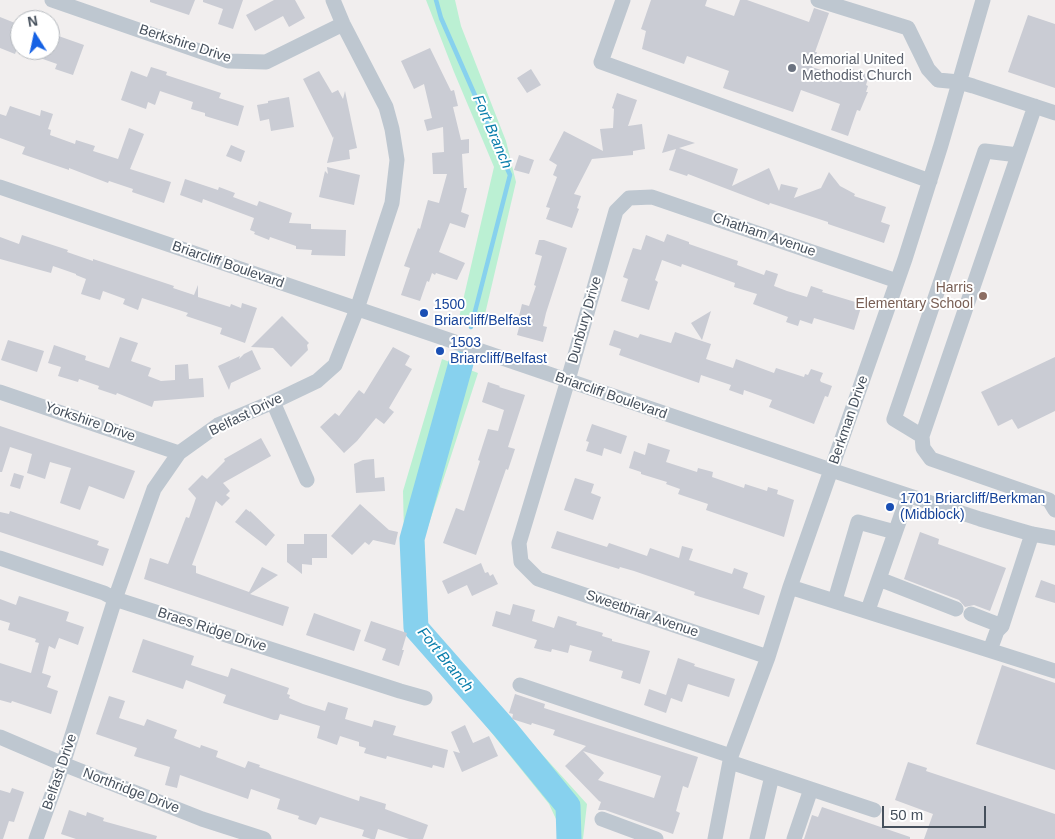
<!DOCTYPE html>
<html>
<head>
<meta charset="utf-8">
<style>
	body { margin:0 }
	#map { position:relative; width:1055px; height:839px; overflow:hidden; background:#f1eeee; font-family:Helvetica,sans-serif }
	canvas { display:block }
	.north { position:absolute; left:10px; top:10px; width:50px; height:50px; box-sizing:border-box; background:#fff; border:1px solid #b5b9be; border-radius:50%; rotate:350deg; font-size:14px; font-weight:700; line-height:20px; text-align:center; color:#46505c }
	.north::after { content:''; display:block; margin:auto; width:18px; height:22px; background:#1561e4; clip-path:polygon(50% 0,100% 100%,50% 72%,0 100%) }
	.scale { position:absolute; left:882px; top:806px; width:104px; height:22px; box-sizing:border-box; border:2px solid #46505c; border-top:0; padding-left:6px; font-size:15px; line-height:18px; white-space:nowrap; color:#46505c; -webkit-text-stroke:4px #fff; paint-order:stroke }
</style>
</head>
<body>
<div id="map">
<canvas width="1055" height="839"></canvas>
<div class="north">N</div>
<div class="scale">50 m</div>
</div>
<script>
const g = document.querySelector('canvas').getContext('2d');
g.lineJoin = 'round';
function fillPath(path, color) {
  g.fillStyle = color;
  g.fill(path, 'evenodd');
}
function poly(rows) {
  const path = new Path2D();
  for (const r of rows) {
    path.moveTo(r[0], r[1]);
    for (let i = 2; i < r.length; i += 2) path.lineTo(r[i], r[i + 1]);
  }
  return path;
}
function trace(path, color, width, dash) {
  g.strokeStyle = color;
  g.lineWidth = width;
  g.lineCap = dash ? 'butt' : 'round';
  g.setLineDash(dash || []);
  g.stroke(path);
}
function write(font, color, halo, rows, align = 'center') {
  g.font = font + ' Helvetica,sans-serif';
  g.lineWidth = 4;
  g.setLineDash([]);
  g.textBaseline = 'middle';
  g.strokeStyle = halo;
  g.fillStyle = color;
  for (const [text, x, y, turn = 0] of rows) {
    g.save();
    g.translate(x, y);
    g.rotate((+turn || 0) * Math.PI / 180);
    g.textAlign = isNaN(turn) ? turn : align;
    if (halo) g.strokeText(text, 0, 0);
    g.fillText(text, 0, 0);
    g.restore();
  }
}
const green = poly([
	[426,0,455,0,461,26,506,141,516,182,482,327,458,322,494,167,454,72],
	[442,359,478,373,424,539,428,628,587,804,583,839,562,839,562,832,549,804,424,649,406,623,403,491]
]);
const stream = poly([
	[436,0,441,18,510,175,471,327]
]);
const river = poly([
	[461,363,412,539,416,628,505,729,568,806,569,839]
]);
const building = poly([
	[150,0,195,0,189,15,150,2],
	[203,0,243,0,233,29,218,24,223,9,203,2],
	[274,0,295,0,305,18,289,27,283,16,255,31,246,15],
	[651,0,707,0,705,6,734,16,740,0,747,0,809,22,814,8,829,13,815,52,817,52,812,67,848,79,852,69,869,75,866,85,868,86,866,92,868,92,860,111,857,110,848,136,831,130,840,104,801,90,793,112,723,88,729,71,687,56,684,64,642,49,646,31,641,29],
	[1028,15,1055,24,1055,88,1008,72],
	[0,17,20,25,20,47,18,46,15,54,0,48],
	[50,33,84,45,73,75,55,69,57,64,23,52,23,50,50,50],
	[430,48,451,91,454,90,458,106,453,107,461,140,469,139,469,153,462,154,464,188,467,188,461,212,469,215,465,228,450,223,439,252,465,263,457,280,436,273,435,275,432,273,429,282,427,281,420,301,401,295,410,268,404,266,418,228,420,229,428,200,439,203,447,174,433,174,432,153,444,152,443,127,427,131,424,120,432,118,424,84,414,89,401,61],
	[151,67,167,72,166,75,221,93,219,98,244,106,238,126,205,116,205,113,191,109,193,102,160,91,155,105,148,102,146,109,121,100,131,71,147,77],
	[531,69,541,85,527,93,517,78],
	[319,71,332,93,338,90,343,99,345,91,357,148,349,150,350,159,327,163,334,136,333,138,303,79],
	[617,93,637,100,628,126,642,124,645,149,633,151,633,155,592,159,574,194,581,196,577,208,579,209,572,228,546,219,550,208,546,207,557,177,553,175,557,165,549,160,564,131,603,151,600,129,613,128,614,109,612,108],
	[289,97,294,127,271,131,269,119,260,121,257,105,268,103,268,101],
	[10,106,40,116,41,110,53,114,48,129,51,130,50,135,75,144,76,140,95,146,93,151,118,159,129,128,144,134,130,169,171,182,164,203,132,192,133,189,109,181,108,183,69,168,69,170,22,154,25,147,0,138,0,114,6,116],
	[668,134,695,143,679,148,738,169,732,186,769,168,779,191,781,184,798,188,794,198,821,188,829,172,840,186,855,194,854,196,886,207,881,222,890,225,884,243,828,224,828,222,770,203,769,205,688,174,687,176,669,170,676,149,662,153],
	[231,145,245,151,241,162,226,156],
	[519,155,534,160,529,174,514,170],
	[327,167,360,175,354,205,319,197,325,171,328,174],
	[185,179,218,190,219,187,235,193,233,197,257,206,259,201,292,213,289,223,311,224,311,229,346,230,345,256,311,255,312,250,296,249,296,246,270,237,269,240,254,234,255,232,250,230,254,218,203,199,202,203,180,195],
	[667,234,689,242,689,244,738,261,737,265,764,275,766,270,778,274,774,286,787,291,807,297,811,286,823,290,822,292,862,304,854,330,814,318,812,324,800,320,798,326,786,322,788,317,753,304,757,294,734,287,735,283,682,264,681,267,662,260,655,280,658,282,649,310,621,301,628,279,623,277,633,248,641,250,646,235,664,242],
	[22,235,68,250,67,252,93,261,93,259,174,286,173,288,194,295,198,285,198,297,230,307,231,304,241,308,242,303,257,308,245,343,220,334,222,328,186,316,188,313,142,298,138,310,123,304,125,299,103,291,100,300,81,294,86,279,76,275,76,274,53,266,51,273,0,259,0,237,19,244],
	[539,240,544,240,567,248,546,313,543,326,547,327,543,342,517,335,522,316,519,316,522,304,529,306,536,286,534,285,542,256,535,254],
	[711,311,702,340,691,323],
	[282,316,309,343,307,345,308,350,291,367,273,348,251,347],
	[614,330,638,338,640,334,671,343,675,332,711,344,706,359,733,368,736,359,774,373,776,368,804,377,805,374,808,375,811,369,823,373,820,380,821,382,832,386,828,397,825,396,814,424,769,407,772,400,744,390,743,395,729,390,731,385,701,375,699,383,619,355,621,349,609,345],
	[120,337,138,343,131,361,151,368,148,376,161,381,175,380,175,365,188,364,189,379,203,378,204,397,154,401,152,407,117,393,116,395,98,389,99,386,79,379,78,382,58,376,61,367,48,363,54,345,86,356,85,360,109,368],
	[8,340,44,351,37,372,1,360],
	[393,347,410,356,405,365,412,369,389,408,394,412,384,424,376,418,357,441,344,453,320,427,335,413,339,416,359,390,364,394],
	[252,350,261,369,231,383,229,390,218,366,240,356,239,359,244,354],
	[1055,357,1055,411,1018,429,1012,419,998,426,981,392],
	[488,382,500,386,499,387,525,395,508,447,515,449,508,470,506,469,476,555,443,543,456,508,464,511,480,461,478,460,488,429,498,431,504,410,482,402],
	[592,424,627,436,621,454,604,448,602,456,586,451,589,442,586,441],
	[0,426,135,471,124,499,89,486,80,510,60,503,71,468,50,462,45,479,27,473,32,454,10,447,2,472,0,472],
	[261,438,271,456,223,483,230,491,226,495,230,498,222,506,216,501,192,565,196,566,196,573,249,592,262,567,278,575,250,594,289,607,283,626,144,579,150,558,168,564,186,517,189,518,196,498,188,489,202,475,207,479,225,461,224,459],
	[648,443,670,450,666,462,697,472,698,468,713,472,712,477,744,488,745,484,767,491,768,487,778,490,777,494,794,500,784,537,706,510,708,504,678,494,680,489,666,484,667,482,641,474,641,472,629,468,634,451,645,455],
	[374,459,375,478,384,477,385,491,356,493,354,464,363,460],
	[14,473,24,476,20,489,10,486],
	[575,478,594,484,591,493,601,497,593,520,564,510],
	[360,504,389,530,398,532,395,545,373,540,369,545,365,542,352,555,331,536],
	[246,509,250,512,250,511,275,535,266,546,235,522],
	[10,511,99,541,97,545,109,549,103,566,0,532,0,512,9,514],
	[557,531,607,547,609,543,647,556,650,548,679,558,682,546,693,549,689,560,732,574,734,568,748,573,743,588,765,596,759,615,694,595,695,592,634,571,620,567,619,569,551,548],
	[920,532,939,539,938,544,1006,568,990,611,974,605,965,607,959,600,904,579],
	[304,534,327,534,327,558,312,558,312,565,302,564,302,574,287,562,287,544,304,544],
	[481,563,485,573,488,572,490,576,493,574,498,584,472,596,467,585,448,594,442,581],
	[1041,580,1055,585,1055,603,1035,597],
	[19,596,69,612,66,621,84,627,78,645,59,638,55,649,49,646,42,673,51,676,47,687,58,691,51,714,12,701,11,703,0,700,0,663,31,673,39,643,35,642,36,639,8,630,10,623,0,620,0,599,16,605],
	[513,604,535,610,532,621,554,628,558,616,577,622,576,625,603,633,602,636,612,639,612,641,650,651,640,684,621,678,623,671,589,661,592,651,570,645,568,653,552,649,551,652,534,648,537,640,492,626,496,611,510,615],
	[314,613,361,630,354,651,306,635],
	[371,621,407,633,402,650,404,650,399,666,382,660,386,649,364,641],
	[143,639,194,656,191,665,215,673,228,677,231,668,289,688,287,694,290,695,289,698,303,704,325,711,328,702,348,708,345,719,372,727,374,720,396,726,393,735,448,750,444,768,433,765,432,768,387,756,386,759,364,753,366,748,359,746,359,742,340,736,337,745,317,738,320,726,280,714,278,720,274,720,223,703,226,695,186,680,183,689,132,672],
	[678,658,695,664,694,666,735,679,729,697,688,684,682,702,671,698,666,713,644,705,649,689,666,695],
	[1002,665,1055,683,1055,770,976,744],
	[515,694,545,704,544,708,698,757,688,788,683,786,676,811,680,813,673,834,605,810,598,810,601,802,599,801,565,766,586,746,553,735,555,730,532,723,531,725,512,719,513,714,509,713],
	[583,751,661,776,654,798,598,780,604,773],
	[109,696,125,701,119,718,144,726,147,719,177,730,174,738,200,748,201,745,218,751,216,757,245,768,248,761,260,765,259,767,359,801,360,796,386,804,385,809,428,825,423,839,409,839,378,829,375,839,371,839,362,836,364,830,320,817,316,825,298,819,299,816,277,809,280,799,251,789,248,799,180,775,177,788,165,785,170,767,134,756,137,748,96,734],
	[465,725,473,743,489,736,498,756,462,772,453,751,460,753,451,732],
	[908,762,927,768,926,771,1055,814,1055,839,924,839,933,814,895,800],
	[12,788,24,792,14,822,9,821,3,839,0,839,0,790,10,793],
	[822,807,910,837,910,839,804,839,812,815,818,817],
	[69,810,86,816,87,812,104,818,103,821,157,836,156,839,76,839,61,834]
]);
const minor = poly([
	[52,0,228,61,266,62,343,24],
	[623,0,601,62,930,181],
	[818,0,908,28,928,69,938,80,959,82,973,86,1055,113],
	[1035,106,922,436,923,448,931,459,1049,500,1055,510],
	[0,187,831,470,980,519,1032,534,1055,538],
	[0,392,179,453],
	[273,402,307,480],
	[922,436,894,419,985,151,1018,155],
	[0,558,104,593,115,599,400,691,425,698],
	[879,579,956,609],
	[790,587,1055,671],
	[835,600,858,522,895,532],
	[868,610,908,496],
	[971,614,1002,626],
	[990,650,997,631,1002,626,1032,534],
	[768,657,538,579,521,562,519,543,568,380,616,211,629,198,652,197,897,281],
	[520,685,731,756],
	[0,737,63,764,202,819,264,839],
	[730,762,874,810],
	[602,819,656,839],
	[36,839,63,764,115,599,154,489,179,453,218,425,273,402,317,381,335,365,357,309,392,203,397,160,392,129,386,107,343,24,333,0],
	[715,839,731,756,768,657,790,587,905,259,941,145,983,0],
	[757,839,772,776],
	[794,839,811,789]
]);
const markers = [
	[792,68,5,"#6b7280"],
	[983,296,5,"#8d6e63"],
	[424,313,5,"#1a4fb4"],
	[440,351,5,"#1a4fb4"],
	[890,507,5,"#1a4fb4"]
];
const streetNames = [
	["Berkshire Drive",185,44,18],
	["Chatham Avenue",764,235,19],
	["Briarcliff Boulevard",228,265,19],
	["Dunbury Drive",585,320,-74],
	["Briarcliff Boulevard",611,396,19],
	["Belfast Drive",246,415,-26],
	["Berkman Drive",849,420,-71],
	["Yorkshire Drive",90,422,19],
	["Sweetbriar Avenue",642,614,19],
	["Braes Ridge Drive",212,630,18],
	["Belfast Drive",60,772,-71],
	["Northridge Drive",131,791,21]
];
const worshipNames = [
	["Memorial United",802,60],
	["Methodist Church",802,76]
];
const educationNames = [
	["Harris",973,288],
	["Elementary School",973,304]
];
const transitNames = [
	["1500",434,305],
	["Briarcliff/Belfast",434,321],
	["1503",450,343],
	["Briarcliff/Belfast",450,359],
	["1701 Briarcliff/Berkman",900,499],
	["(Midblock)",900,515]
];
const waterNames = [
	["Fort Branch",492,132,67],
	["Fort Branch",445,660,51]
];
fillPath(green, '#bbf0d3');
trace(stream, '#87d1ee', 4.5);
trace(river, '#87d1ee', 25);
fillPath(building, '#caccd4');
trace(minor, '#bec7d0', 15);
for (const [x, y, r, color] of markers) {
  const dot = new Path2D();
  dot.arc(x, y, r, 0, 2 * Math.PI);
  g.fillStyle = color;
  g.fill(dot);
  trace(dot, '#fff', 2);
}
write('14px', '#46505c', '#fff', streetNames);
write('14px', '#5b616d', '#fff', worshipNames, 'left');
write('14px', '#785e54', '#fff', educationNames, 'right');
write('14px', '#164399', '#fff', transitNames, 'left');
write('italic 15px', '#097eab', '#fff', waterNames);
</script>
</body>
</html>
